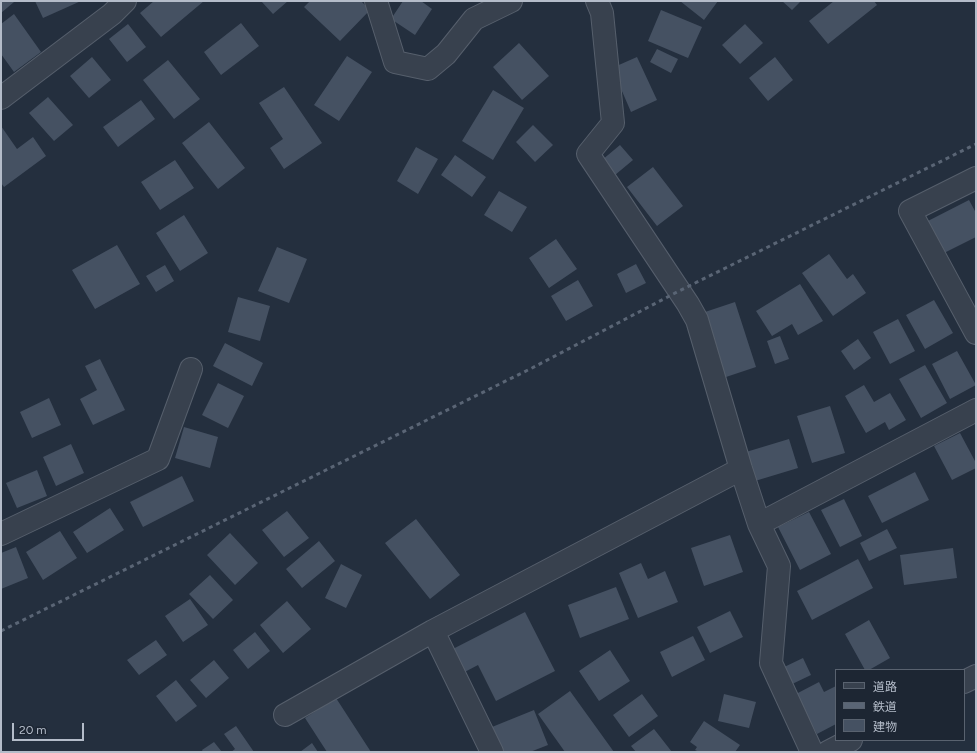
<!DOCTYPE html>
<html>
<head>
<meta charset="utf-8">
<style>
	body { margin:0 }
	#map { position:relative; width:977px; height:753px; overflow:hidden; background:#242f3e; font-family:Figtree,"Noto Sans JP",sans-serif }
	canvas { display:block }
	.frame { position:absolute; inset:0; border:2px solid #b4bcc9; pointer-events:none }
	.legend { position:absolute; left:835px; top:669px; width:130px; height:72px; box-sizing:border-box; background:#1d2633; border:1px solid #59626f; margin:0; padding:5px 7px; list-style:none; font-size:12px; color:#b4bcc9 }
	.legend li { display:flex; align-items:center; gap:8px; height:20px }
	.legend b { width:20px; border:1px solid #59626f }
	.scale { position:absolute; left:12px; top:723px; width:72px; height:18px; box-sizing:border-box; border:2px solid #b4bcc9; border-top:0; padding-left:5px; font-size:12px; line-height:14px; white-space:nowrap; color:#b4bcc9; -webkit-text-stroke:3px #1d2633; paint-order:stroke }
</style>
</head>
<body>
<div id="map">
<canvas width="977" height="753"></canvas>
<div class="frame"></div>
<ul class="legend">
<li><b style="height:5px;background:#38414e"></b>道路</li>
<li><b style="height:5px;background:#5a6575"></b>鉄道</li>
<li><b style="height:11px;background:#455162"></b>建物</li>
</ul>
<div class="scale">20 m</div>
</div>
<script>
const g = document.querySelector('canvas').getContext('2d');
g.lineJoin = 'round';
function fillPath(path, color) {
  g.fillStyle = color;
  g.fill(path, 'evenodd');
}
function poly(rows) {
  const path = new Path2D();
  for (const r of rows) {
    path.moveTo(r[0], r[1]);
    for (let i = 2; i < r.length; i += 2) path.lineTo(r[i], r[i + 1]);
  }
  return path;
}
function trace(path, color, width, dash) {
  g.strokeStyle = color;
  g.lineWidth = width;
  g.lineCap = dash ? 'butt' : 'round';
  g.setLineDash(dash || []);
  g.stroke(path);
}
const building = poly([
	[1,1,13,1,14,2,1,13],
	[35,1,81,1,43,18],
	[154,1,204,1,161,37,140,13],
	[261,1,288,1,273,14],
	[310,1,361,1,370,10,340,41,304,7],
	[403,1,421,1,432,9,415,35,391,19],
	[680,1,718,1,704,20],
	[782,1,801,1,792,10],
	[834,1,874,1,877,5,828,44,809,21],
	[661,10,702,27,688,58,648,41],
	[14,14,41,52,14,72,1,54,1,24],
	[241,23,259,46,221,75,204,52],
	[128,24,146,47,127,62,109,39],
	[745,24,763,43,740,64,722,45],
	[519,43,549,76,522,100,493,67],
	[657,49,678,59,671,73,650,62],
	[347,56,372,72,339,121,314,105],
	[92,57,111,80,89,98,70,76],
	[637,57,657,100,631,112,612,68],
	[775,57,793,80,768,101,749,78],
	[168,60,200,99,174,119,143,80],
	[284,87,322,143,284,169,270,148,283,139,259,103],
	[493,90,524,108,493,160,462,141],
	[48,97,73,125,54,141,29,113],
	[141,100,155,119,118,147,103,127],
	[209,122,245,168,218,189,182,143],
	[533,125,553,145,535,162,516,142],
	[1,126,17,149,33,137,46,156,4,187,1,183],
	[620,145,633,160,615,175,602,160],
	[416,147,438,159,418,194,397,181],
	[455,155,486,177,472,197,441,175],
	[175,160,194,188,160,210,141,182],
	[653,167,683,206,657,226,627,187],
	[499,191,527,207,512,232,484,215],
	[969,200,976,213,976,237,940,255,924,223],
	[184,215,208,253,180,271,156,233],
	[556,239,577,269,549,288,529,258],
	[117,245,140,284,95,309,72,270],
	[277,247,307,259,289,303,258,291],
	[829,254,847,279,853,274,866,293,833,316,802,273],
	[636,264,646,283,626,293,617,274],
	[165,265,174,281,156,292,146,276],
	[578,280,593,306,566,321,551,296],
	[800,284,823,321,798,335,792,324,772,336,756,311],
	[238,297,270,306,260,341,228,332],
	[934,300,953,333,925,349,906,315],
	[735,302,756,367,723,378,702,313],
	[898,319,915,351,890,364,873,332],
	[780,336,789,359,775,364,767,341],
	[858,339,871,358,854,370,841,351],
	[225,343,263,363,252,386,213,366],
	[957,351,976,385,950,399,932,364],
	[100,359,125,410,93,425,80,399,97,390,85,366],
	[925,365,947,403,921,418,899,379],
	[218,383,244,396,228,428,202,415],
	[864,385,874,402,890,393,906,420,889,430,885,422,866,433,845,396],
	[49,398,61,425,32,438,20,412],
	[830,406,845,453,812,463,797,416],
	[184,427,218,437,210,468,175,458],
	[960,433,976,463,976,468,952,480,934,446],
	[789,439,798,468,755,481,746,452],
	[71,444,84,473,56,486,43,457],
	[37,470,47,496,17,508,6,483],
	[915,472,929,500,882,523,868,496],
	[182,476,194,501,143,527,130,502],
	[844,499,862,536,840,547,821,510],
	[110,508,124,530,87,553,73,532],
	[287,511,309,538,284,557,262,530],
	[809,512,831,554,800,570,778,527],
	[416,519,460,575,430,599,385,543],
	[887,529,897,548,869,561,860,543],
	[60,531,77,558,43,580,26,552],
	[230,533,258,563,235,585,207,555],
	[730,535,743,572,704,586,691,548],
	[319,541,335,561,302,588,286,569],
	[16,547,28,578,1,589,1,553],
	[953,548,957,578,904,585,900,555],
	[858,559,873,588,812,620,797,591],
	[641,563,648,579,665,571,678,602,638,618,619,573],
	[341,564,362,575,346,608,325,598],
	[210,575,233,600,213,619,189,594],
	[616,587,629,619,580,638,568,605],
	[190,599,208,625,183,642,165,616],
	[287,601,311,629,283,653,260,625],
	[730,611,743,637,710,653,697,627],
	[525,612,555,671,496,701,478,665,459,675,447,652],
	[869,620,890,658,869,670,865,670,845,634],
	[255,632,270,651,248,669,233,650],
	[693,636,705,660,672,677,660,652],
	[156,640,167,655,139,675,127,660],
	[610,650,630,681,599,701,579,671],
	[803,658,811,675,788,686,780,669],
	[214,660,229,678,206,698,190,680],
	[176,680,197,706,176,722,156,696],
	[819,682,824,692,836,686,836,724,817,734,796,694],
	[570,691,614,752,565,752,538,714],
	[642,694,658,716,629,737,613,715],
	[724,694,756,702,749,728,718,721],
	[336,698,371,752,327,752,305,718],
	[534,710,548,745,530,752,502,752,492,727],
	[704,721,740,745,735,752,699,752,695,750,697,747,690,742],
	[236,726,254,752,231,752,235,749,224,734],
	[654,729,672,752,636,752,631,746],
	[214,742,222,752,203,752,202,750],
	[312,743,318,752,300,752]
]);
const minor = poly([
	[376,1,395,62,428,69,446,54,474,19,511,1],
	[597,1,602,13,613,123,588,154,688,304,697,320,741,469,759,524,779,566,771,663,812,752],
	[1,98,112,14,125,1],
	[976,178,910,211,976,333],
	[759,524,976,410],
	[1,534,158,459,191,369],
	[433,631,492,752],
	[964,682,976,676],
	[285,715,433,631,741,469],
	[828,752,851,740]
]);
const rail = poly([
	[1,631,532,368,679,291,976,144]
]);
fillPath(building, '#455162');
trace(minor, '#565f6c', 24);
trace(minor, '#38414e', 22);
trace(rail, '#5a6575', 3, [4, 4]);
</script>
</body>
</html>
